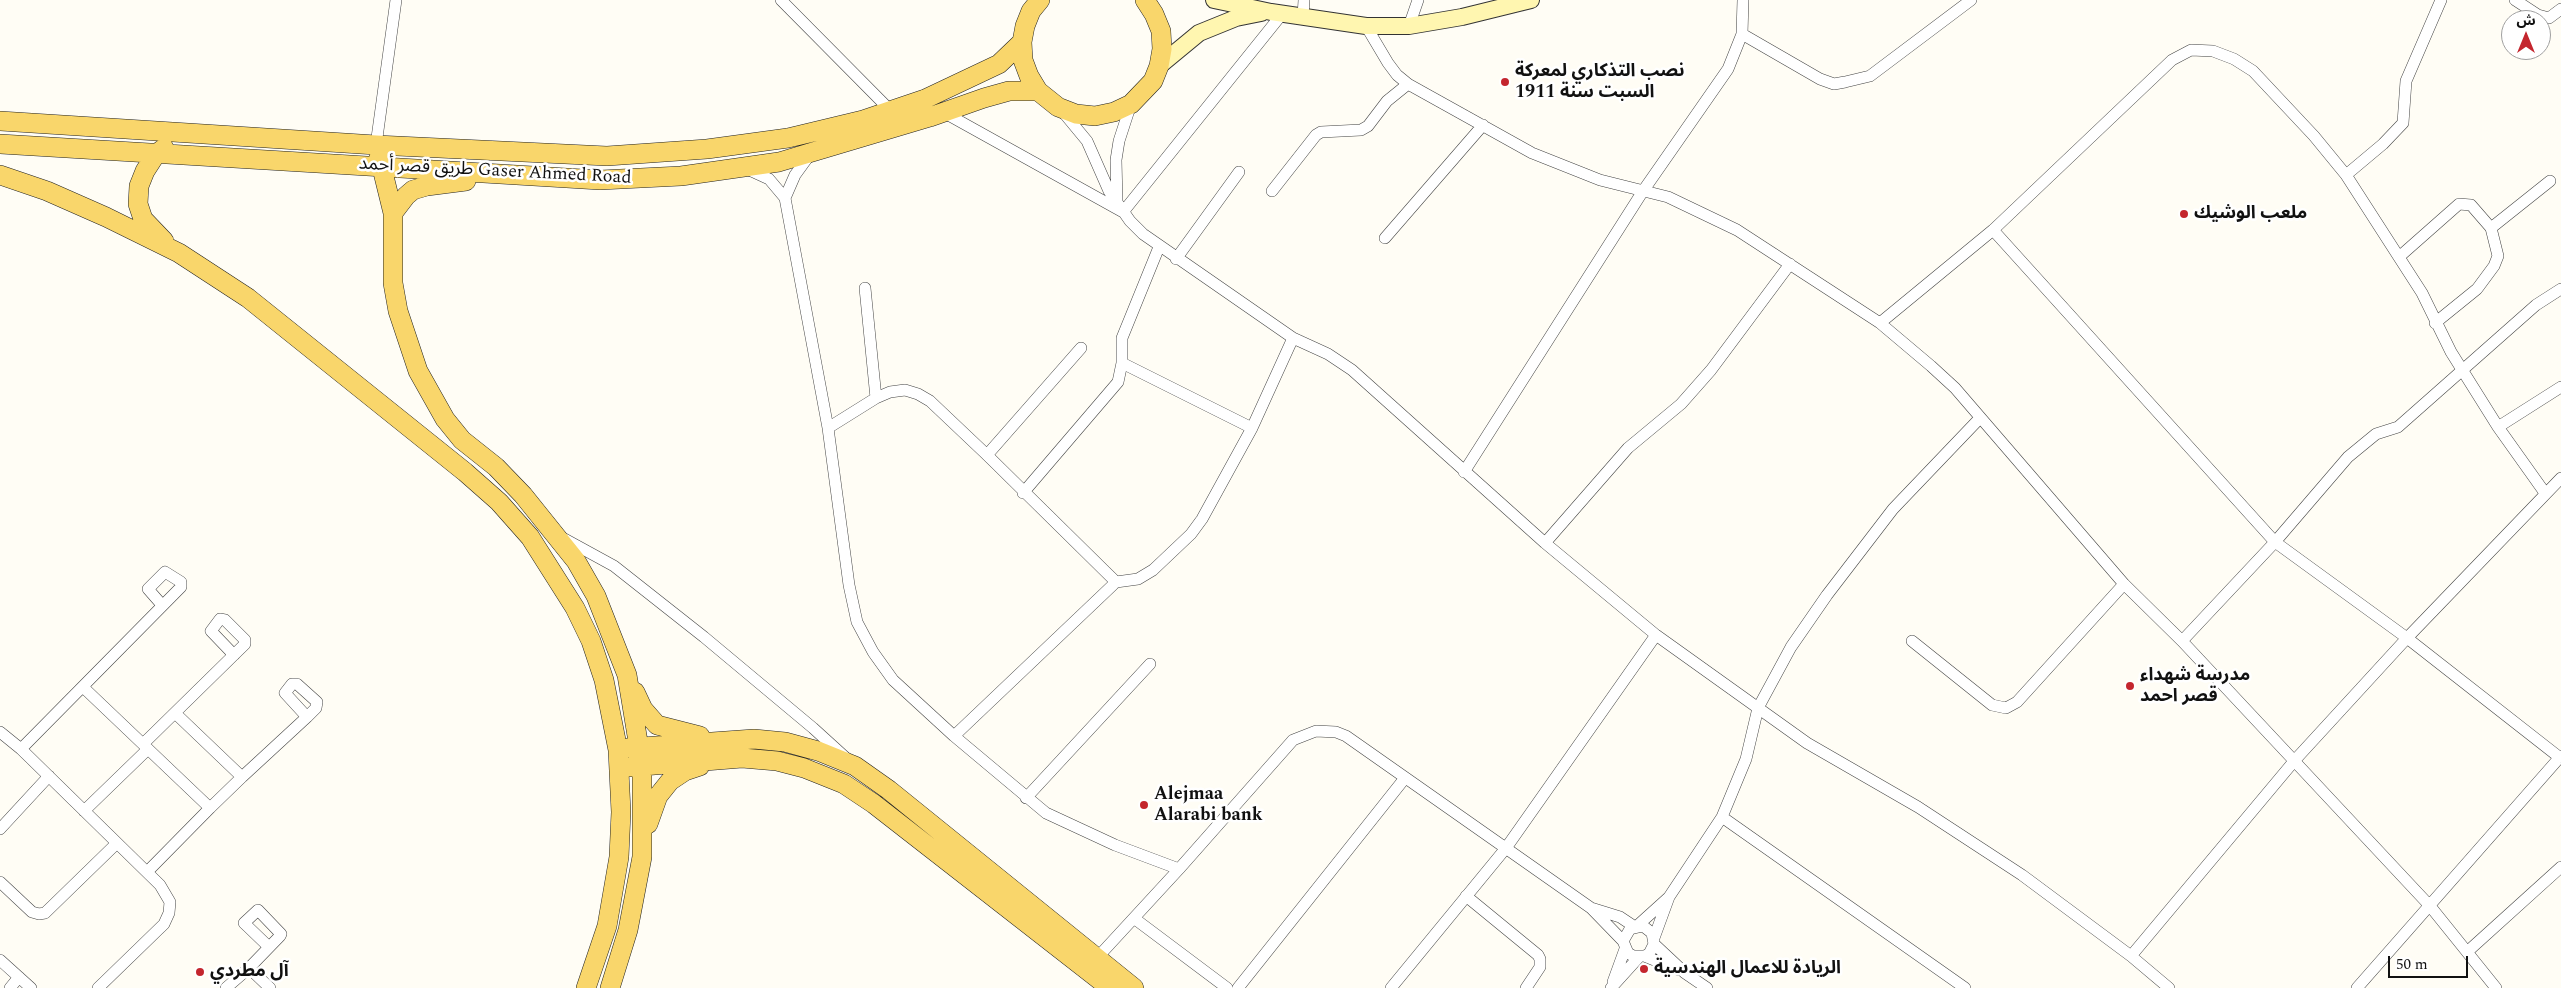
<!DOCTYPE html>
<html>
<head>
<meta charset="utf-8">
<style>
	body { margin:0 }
	#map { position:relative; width:2561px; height:988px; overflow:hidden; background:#fffdf5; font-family:Spectral,"Noto Sans Arabic",serif }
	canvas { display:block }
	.north { position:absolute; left:2501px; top:10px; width:50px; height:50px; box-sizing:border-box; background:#fff; border:1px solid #a0a0a0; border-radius:50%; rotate:0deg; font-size:14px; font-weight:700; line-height:20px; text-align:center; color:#111 }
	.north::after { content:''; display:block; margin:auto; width:18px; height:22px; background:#c4262e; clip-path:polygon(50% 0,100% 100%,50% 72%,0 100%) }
	.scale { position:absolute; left:2388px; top:956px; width:80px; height:22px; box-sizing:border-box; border:2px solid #111; border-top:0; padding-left:6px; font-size:15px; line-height:18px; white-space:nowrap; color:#111; -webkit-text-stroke:4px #fff; paint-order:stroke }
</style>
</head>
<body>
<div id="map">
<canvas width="2561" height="988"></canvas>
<div class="north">ش</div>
<div class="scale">50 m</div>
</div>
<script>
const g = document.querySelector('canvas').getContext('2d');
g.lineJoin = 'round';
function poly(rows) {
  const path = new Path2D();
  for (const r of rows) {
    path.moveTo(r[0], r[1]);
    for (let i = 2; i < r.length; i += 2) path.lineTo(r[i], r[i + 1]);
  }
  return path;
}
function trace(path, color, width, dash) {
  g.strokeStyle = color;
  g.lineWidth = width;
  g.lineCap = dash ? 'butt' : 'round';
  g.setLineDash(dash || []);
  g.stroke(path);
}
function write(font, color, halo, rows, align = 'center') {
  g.font = font + ' Spectral,"Noto Sans Arabic",serif';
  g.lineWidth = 5;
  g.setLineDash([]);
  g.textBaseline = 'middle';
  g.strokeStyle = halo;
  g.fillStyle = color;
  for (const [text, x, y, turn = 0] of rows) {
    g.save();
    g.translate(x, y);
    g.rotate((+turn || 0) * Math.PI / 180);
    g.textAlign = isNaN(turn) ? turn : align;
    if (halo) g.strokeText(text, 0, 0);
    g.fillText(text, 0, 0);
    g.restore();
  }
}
const street = poly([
	[781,0,891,111],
	[2515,0,2538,15,2549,18,2561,9],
	[1303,17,1304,0],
	[1366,26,1388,63,1397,75,1408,84,1532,153,1600,180,1668,197,1737,230,1880,323,1931,366,1955,388,2124,584,2182,641,2430,906,2496,988],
	[1409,26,1418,0],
	[1742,34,1820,79,1834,84,1845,82,1870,76,1971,0],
	[943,112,1123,212,1282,14],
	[1063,112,1087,141,1109,191,1130,221,1143,234,1293,338,1328,354,1352,370,1545,543,1656,635,1807,743,1918,807,2022,875,2131,956,2169,988],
	[376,145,396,0],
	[745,168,769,179,785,198,828,428,849,585,857,622,873,652,893,680,954,736,1046,813,1115,845,1179,869,1293,740,1316,731,1336,732,1346,736,1591,908,1623,941,1628,953,1633,956,1644,956,1649,954,1654,944,1652,933,1643,926,1630,929,1623,941],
	[2346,175,2383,144,2403,123,2406,81,2441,0],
	[1272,191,1316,135,1321,132,1361,130,1368,126,1387,101,1408,84],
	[785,198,795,175,811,153],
	[1117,202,1116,160,1119,141,1131,104],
	[2491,228,2550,181],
	[1993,230,2275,542,2407,638,2559,757],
	[1385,238,1483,125],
	[2399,257,2459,204,2471,205,2491,228,2498,256,2494,266,2477,289,2435,323],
	[1176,259,1239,172],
	[865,288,876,398],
	[1880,323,1993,230,2172,60,2191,50,2213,51,2234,59,2253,71,2314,136,2346,175,2422,293,2451,352,2498,427,2545,493],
	[1122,363,1252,428],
	[2498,427,2561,387],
	[828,428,876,398,890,392,905,390,918,394,930,401,987,455,1116,582,1138,579,1153,570,1191,534,1202,519,1252,428,1293,338],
	[987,455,1081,348],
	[1464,472,1643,191,1728,69,1742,34,1743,0],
	[1023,493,1118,382,1122,363,1122,338,1159,247],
	[561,537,614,566,704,637,813,728,846,758],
	[1545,543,1628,448,1681,404,1711,370,1790,264],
	[1912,641,1992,705,2006,708,2017,702,2124,584],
	[2182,641,2275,542,2348,457,2376,434,2398,427,2536,305,2561,289],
	[84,688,210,808,147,872],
	[175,713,242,777],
	[0,732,21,749,160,885,170,902,169,913,164,924,98,988],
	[954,736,1116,582],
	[143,744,245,644,245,640,225,620,220,619,211,631,234,655],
	[21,749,181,587,181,582,165,572,148,589,162,605],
	[1026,798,1150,664],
	[210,808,242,777,307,717,316,708,317,702,297,684,292,684,285,693,307,717],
	[84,811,148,749],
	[1722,817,1965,988],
	[0,829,49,776],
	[0,882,32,912,39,914,45,913,117,843],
	[1466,896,1538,955,1540,959,1540,967,1526,988],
	[1591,908,1620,917,1635,927],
	[1135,919,1227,988],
	[1637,926,1668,898],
	[1654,938,1669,897,1722,817,1746,759,1758,708,1791,647,1827,595,1893,509,1980,418],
	[1654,944,1685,973,1707,988],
	[2467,952,2561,867],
	[1644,956,1679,970],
	[2131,956,2295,760,2407,638,2561,478],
	[1097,958,1179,869],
	[0,960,31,988],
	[249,968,270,988],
	[1613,982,1625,949],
	[10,988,19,977],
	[226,988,249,968,280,936,281,934,258,910,244,923,269,947],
	[1238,988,1405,778],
	[1391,988,1506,848,1656,635],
	[1611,988,1639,957],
	[2357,988,2561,756]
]);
const secondary = poly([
	[1214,0,1271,12,1366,26,1409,26,1462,17,1531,0],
	[1159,66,1199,33,1236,18,1261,13]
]);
const primary = poly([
	[1040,0,1031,11,1025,26,1022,42,1023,60,1029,76,1038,91,1058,107,1076,114,1095,116,1114,112,1131,104,1153,81,1159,66,1162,49,1161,31,1154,14,1145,0],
	[0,121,376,145,607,156,707,149,788,138,863,120,925,99,999,64,1022,42],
	[0,144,600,180,681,176,779,162,930,117,984,98,1009,91,1038,91],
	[379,156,393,213,393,283,398,311,418,371,445,419,462,440,496,467,523,495,576,561,596,596,627,675,642,766,642,857,628,930,610,988],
	[0,175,47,191,106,217,179,253,248,298,465,472,499,502,530,537,575,608,591,641,604,680,618,750,621,812,619,857,607,926,586,988],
	[393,213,406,196,413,190,427,186,466,181],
	[164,241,143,219,138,204,139,186,145,171,156,154,164,148],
	[635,692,643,709,657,725,700,736],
	[628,748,754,739,785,742,818,751,855,766,889,790,1134,988],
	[630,767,742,758,777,761,804,768,844,784,874,804,1110,988],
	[648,824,658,796,670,781,685,771,700,766]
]);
const markers = [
	[1505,82,5,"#c4262e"],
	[2184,214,5,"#c4262e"],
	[2130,686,5,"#c4262e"],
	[1144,805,5,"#c4262e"],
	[1644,969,5,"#c4262e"],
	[200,972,5,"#c4262e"]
];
const poiNames = [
	["نصب التذكاري لمعركة",1515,72],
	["السبت سنة 1911",1515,93],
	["ملعب الوشيك",2194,214],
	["مدرسة شهداء",2140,676],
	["قصر احمد",2140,697],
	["Alejmaa",1154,795],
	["Alarabi bank",1154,816],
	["الريادة للاعمال الهندسية",1654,969],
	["آل مطردي",210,972]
];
const streetNames = [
	["طريق قصر أحمد Gaser Ahmed Road",495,172,3]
];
trace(street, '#444', 12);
trace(secondary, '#333', 18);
trace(primary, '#222', 20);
trace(street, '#fff', 11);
trace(secondary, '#fff6b0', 16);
trace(primary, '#f9d66b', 19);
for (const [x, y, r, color] of markers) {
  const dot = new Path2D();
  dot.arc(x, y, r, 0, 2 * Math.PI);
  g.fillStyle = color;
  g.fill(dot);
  trace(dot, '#fff', 2);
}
write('bold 18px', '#111', '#fff', poiNames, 'left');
write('18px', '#111', '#fff', streetNames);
</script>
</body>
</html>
